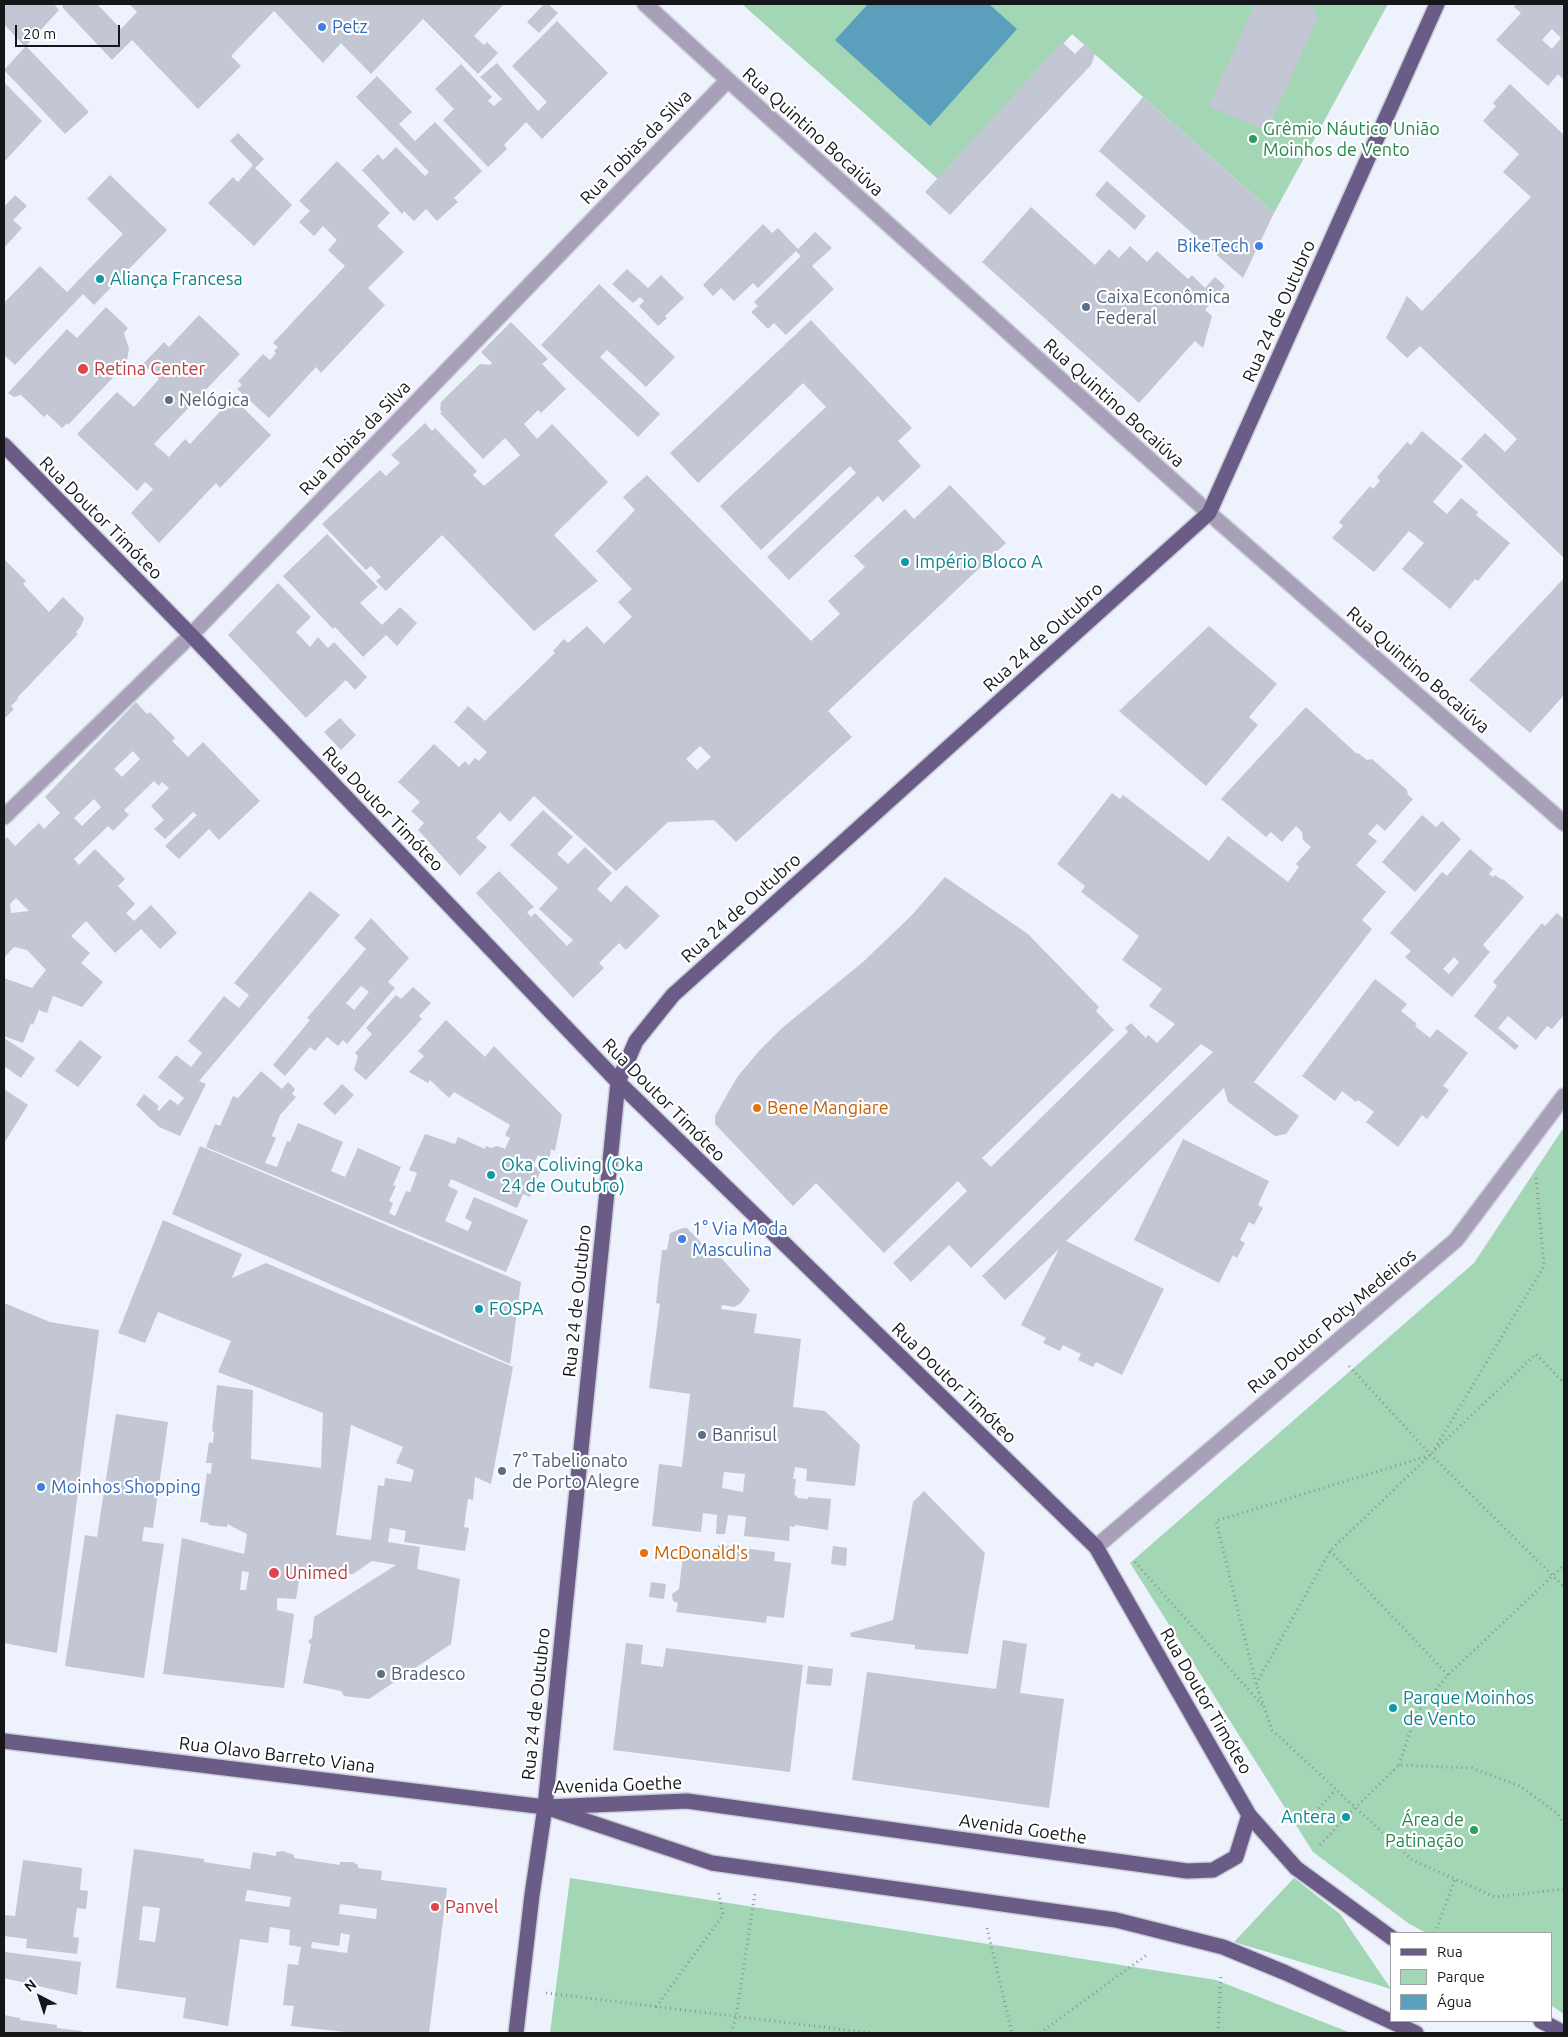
<!DOCTYPE html>
<html>
<head>
<meta charset="utf-8">
<style>
	body { margin:0 }
	#map { position:relative; width:1568px; height:2037px; overflow:hidden; background:#edf2fd; font-family:Ubuntu,sans-serif }
	canvas { display:block }
	.frame { position:absolute; inset:0; border:5px solid #14161a; pointer-events:none }
	.legend { position:absolute; left:1390px; top:1932px; width:162px; height:90px; box-sizing:border-box; background:#fff; border:1px solid #a1a2a3; margin:0; padding:6px 9px; list-style:none; font-size:15px; color:#14161a }
	.legend li { display:flex; align-items:center; gap:10px; height:25px }
	.legend b { width:25px; border:1px solid #a1a2a3 }
	.north { position:absolute; left:15px; top:1972px; width:50px; height:50px; -webkit-text-stroke:4px #fff; paint-order:stroke; rotate:320deg; font-size:14px; font-weight:700; line-height:20px; text-align:center; color:#14161a }
	.north::after { content:''; display:block; margin:auto; width:18px; height:22px; background:#14161a; clip-path:polygon(50% 0,100% 100%,50% 72%,0 100%) }
	.scale { position:absolute; left:15px; top:25px; width:105px; height:22px; box-sizing:border-box; border:2px solid #14161a; border-top:0; padding-left:6px; font-size:15px; line-height:18px; white-space:nowrap; color:#14161a; -webkit-text-stroke:4px #fff; paint-order:stroke }
</style>
</head>
<body>
<div id="map">
<canvas width="1568" height="2037"></canvas>
<div class="frame"></div>
<ul class="legend">
<li><b style="height:6px;background:#6b5c87"></b>Rua</li>
<li><b style="height:14px;background:#a2d6b4"></b>Parque</li>
<li><b style="height:14px;background:#5aa0bd"></b>Água</li>
</ul>
<div class="north">N</div>
<div class="scale">20 m</div>
</div>
<script>
const g = document.querySelector('canvas').getContext('2d');
g.lineJoin = 'round';
function fillPath(path, color) {
  g.fillStyle = color;
  g.fill(path, 'evenodd');
}
function poly(rows) {
  const path = new Path2D();
  for (const r of rows) {
    path.moveTo(r[0], r[1]);
    for (let i = 2; i < r.length; i += 2) path.lineTo(r[i], r[i + 1]);
  }
  return path;
}
function trace(path, color, width, dash) {
  g.strokeStyle = color;
  g.lineWidth = width;
  g.lineCap = dash ? 'butt' : 'round';
  g.setLineDash(dash || []);
  g.stroke(path);
}
function write(font, color, halo, rows, align = 'center') {
  g.font = font + ' Ubuntu,sans-serif';
  g.lineWidth = 4.5;
  g.setLineDash([]);
  g.textBaseline = 'middle';
  g.strokeStyle = halo;
  g.fillStyle = color;
  for (const [text, x, y, turn = 0] of rows) {
    g.save();
    g.translate(x, y);
    g.rotate((+turn || 0) * Math.PI / 180);
    g.textAlign = isNaN(turn) ? turn : align;
    if (halo) g.strokeText(text, 0, 0);
    g.fillText(text, 0, 0);
    g.restore();
  }
}
const green = poly([
	[742,4,1388,4,1274,213,1072,34,940,181],
	[1564,1127,1564,2014,1552,2006,1552,1933,1426,1933,1408,1923,1313,1852,1130,1563,1474,1263],
	[570,1878,1216,1980,1351,2033,550,2033],
	[1294,1878,1340,1914,1391,1989,1234,1942]
]);
const water = poly([
	[868,4,989,4,1017,29,930,126,835,40]
]);
const building = poly([
	[4,4,54,4,59,10,26,46,89,112,65,134,4,70,25,47,4,24],
	[64,4,97,4,121,29,137,12,129,4,504,4,474,36,484,45,487,42,498,53,478,74,423,19,371,74,341,43,323,63,274,11,231,56,241,66,198,109,132,40,112,60,62,7],
	[544,4,548,4,558,13,539,33,527,22],
	[1255,4,1311,4,1318,17,1267,131,1209,106],
	[1516,4,1564,4,1564,80,1558,74,1548,86,1496,40,1521,13,1514,7],
	[1552,29,1561,38,1552,49,1542,40],
	[557,21,608,73,542,139,526,122,504,145,507,149,488,167,443,120,454,109,435,89,461,64,492,97,488,101,494,106,502,99,480,77,497,63,538,111,547,102,512,66],
	[1062,42,1075,54,1085,44,1095,54,1091,65,950,215,925,192],
	[377,76,412,112,399,124,415,141,435,122,482,171,454,198,458,202,437,221,426,209,414,221,404,211,402,214,362,170,378,154,383,160,396,147,425,176,429,172,356,97],
	[4,82,42,121,4,162],
	[1510,84,1564,135,1564,558,1461,459,1485,433,1505,452,1517,439,1420,346,1407,358,1386,338,1407,296,1422,311,1531,197,1503,172,1519,154,1483,121,1496,106,1493,103],
	[1143,97,1274,213,1243,278,1099,151],
	[238,133,264,159,255,168,292,205,254,246,208,203,233,177,238,182,253,165,230,141],
	[337,161,390,213,377,226,404,252,368,288,385,305,321,373,316,367,269,418,237,389,242,385,238,381,263,354,270,360,276,353,274,351,278,347,273,343,345,266,328,250,337,240,323,226,314,236,299,222,310,211,299,201],
	[110,175,167,230,94,305,83,294,15,365,4,355,4,303,40,266,67,292,123,234,87,199],
	[1107,181,1146,216,1135,230,1095,195],
	[15,195,27,206,13,220,22,228,4,248,4,207],
	[1031,207,1095,265,1109,249,1119,258,1130,246,1147,262,1157,251,1188,279,1192,275,1205,288,1215,277,1225,286,1205,310,1212,316,1203,348,1195,341,1139,403,982,262],
	[763,224,772,233,778,228,798,249,815,232,832,248,812,266,834,289,786,335,774,323,768,329,751,312,758,306,754,302,801,256,796,251,758,288,753,283,734,301,721,288,713,296,703,285],
	[627,269,648,288,661,275,684,298,665,316,667,318,658,326,639,306,644,301,640,297,633,303,612,284],
	[599,284,675,357,646,387,607,350,600,357,660,414,638,437,541,345],
	[106,307,128,328,124,333,129,349,127,360,124,366,68,425,67,423,62,428,47,414,44,417,21,395,14,397,8,393,67,329,77,338],
	[199,315,240,354,154,444,169,457,185,439,190,444,227,404,222,399,228,393,271,435,220,488,216,483,159,543,131,513,153,489,145,482,137,491,77,434,117,392,134,407,159,379,143,364,164,342,169,347],
	[811,320,912,428,898,441,921,466,883,502,878,496,789,580,767,557,856,473,850,466,761,550,720,506,826,407,803,383,698,483,670,453],
	[511,322,548,359,542,364,566,389,541,413,538,410,524,424,537,439,552,424,608,482,554,535,598,581,534,631,442,535,386,591,376,581,381,577,371,566,366,570,322,524,380,470,386,476,400,463,391,455,425,423,432,431,435,428,477,471,473,475,484,486,520,455,505,438,483,459,440,413,442,412,440,409,441,402,480,364,490,365,492,363,481,352],
	[1422,431,1463,466,1433,502,1447,514,1461,498,1478,512,1476,515,1510,543,1478,581,1475,579,1450,609,1402,569,1424,543,1409,531,1374,572,1332,538,1343,526,1339,522,1370,486,1373,489,1380,481,1377,477,1407,442,1411,445],
	[647,475,811,641,840,614,828,601,865,567,854,556,905,509,914,519,950,485,1006,543,828,711,852,737,736,842,714,820,668,822,616,871,534,796,510,822,500,812,476,838,487,847,460,876,418,830,424,823,411,811,420,802,398,782,434,744,459,767,465,761,469,765,475,758,479,761,487,752,454,722,468,706,485,721,555,653,553,651,564,639,568,643,587,626,604,644,632,617,618,602,632,589,596,551,635,510,623,497],
	[700,746,711,757,697,770,686,759],
	[327,534,378,587,360,603,382,625,400,607,417,623,397,646,386,635,363,657,335,627,333,629,283,576],
	[4,559,26,581,23,584,49,612,63,597,84,618,81,626,76,632,78,634,17,698,18,699,11,706,14,709,4,719],
	[1564,578,1564,695,1530,733,1469,680],
	[278,583,311,617,296,632,310,647,318,637,328,648,334,642,367,677,355,690,346,680,306,718,228,635],
	[1209,626,1277,684,1249,717,1258,725,1206,786,1119,711],
	[136,702,147,714,150,712,175,738,172,741,188,757,203,742,260,801,219,840,209,829,179,859,165,846,197,815,193,812,165,839,154,829,164,820,151,806,169,788,162,782,159,786,154,781,124,810,129,815,113,831,108,826,74,859,79,865,95,849,125,879,118,886,135,904,126,913,134,921,151,905,177,933,160,949,141,929,115,953,86,921,71,936,90,953,81,963,103,982,82,1007,53,996,47,1013,39,1010,33,1025,31,1023,23,1043,4,1036,4,978,32,988,46,970,27,950,14,947,4,958,4,840,7,837,15,846,39,823,44,829,60,813,45,797],
	[133,751,140,759,122,777,114,769],
	[94,799,101,807,82,826,74,818],
	[16,898,29,911,11,913,10,904],
	[1306,707,1357,754,1358,753,1367,760,1372,759,1407,790,1408,795,1413,799,1385,831,1377,824,1368,834,1377,841,1356,865,1386,892,1362,920,1372,929,1254,1082,1299,1116,1286,1134,1275,1136,1228,1102,1224,1088,1066,1241,1164,1289,1122,1375,1096,1362,1093,1367,1078,1360,1081,1354,1063,1345,1060,1351,1043,1343,1046,1338,1021,1325,1059,1249,1005,1300,982,1276,1213,1052,1201,1044,971,1268,949,1245,911,1282,893,1263,967,1191,958,1181,884,1253,816,1183,793,1206,715,1124,715,1116,728,1093,738,1076,759,1051,782,1028,863,962,911,916,945,877,1028,934,1099,1007,1096,1011,1114,1030,982,1158,991,1167,1128,1032,1125,1028,1131,1023,1146,1038,1148,1035,1157,1043,1175,1024,1149,1006,1162,989,1122,960,1139,936,1081,892,1085,886,1057,864,1112,793,1120,799,1123,795,1209,861,1228,836,1288,882,1299,867,1296,864,1311,847,1303,840,1302,832,1296,826,1282,842,1271,832,1266,837,1221,799],
	[340,718,356,735,341,750,324,732],
	[543,810,573,837,557,854,568,864,585,847,612,873,597,889,611,902,626,885,660,916,626,950,619,943,599,963,604,968,573,998,476,893,499,871,534,907,527,912,531,917,535,913,567,946,573,940,539,909,558,888,510,845],
	[1422,815,1436,827,1442,821,1461,839,1415,892,1382,862],
	[1470,849,1493,869,1489,874,1493,877,1495,875,1502,880,1503,879,1524,897,1483,945,1490,952,1452,997,1405,957,1411,951,1390,933,1442,872,1447,876],
	[1454,957,1459,962,1449,974,1443,969],
	[310,891,340,915,199,1081,206,1084,180,1136,159,1127,136,1105,144,1094,159,1106,157,1109,159,1111,170,1099,178,1105,184,1098,158,1077,176,1055,191,1067,202,1053,188,1041,224,996,239,1008,249,995,234,983],
	[1557,913,1564,919,1564,1015,1552,1029,1547,1026,1536,1040,1508,1016,1498,1028,1519,1046,1515,1050,1474,1016,1497,986,1493,982,1542,923,1545,926],
	[371,918,409,958,388,982,395,988,347,1044,343,1040,338,1046,327,1037,315,1051,310,1047,285,1076,273,1065,310,1020,307,1018,366,949,354,938],
	[361,986,369,992,354,1010,346,1003],
	[1375,979,1407,1004,1401,1011,1417,1024,1415,1026,1430,1038,1437,1029,1468,1053,1443,1086,1449,1090,1427,1119,1422,1115,1398,1147,1366,1122,1374,1112,1358,1100,1356,1102,1342,1091,1335,1101,1302,1076],
	[413,987,431,1003,419,1016,422,1019,366,1080,354,1070,358,1056,355,1053,372,1034,366,1028,396,995,401,999],
	[446,1020,485,1057,494,1046,562,1115,555,1151,551,1149,549,1162,538,1155,533,1166,541,1170,530,1197,523,1194,517,1208,451,1179,448,1186,458,1191,445,1221,468,1231,472,1222,465,1218,474,1197,528,1220,506,1272,206,1147,215,1124,220,1126,233,1096,238,1098,261,1071,282,1089,288,1082,295,1089,292,1094,296,1097,280,1115,272,1136,276,1138,265,1163,277,1167,287,1141,290,1142,298,1123,320,1132,343,1142,331,1171,345,1177,358,1148,401,1167,393,1185,396,1186,389,1201,393,1203,389,1213,395,1216,406,1191,410,1192,417,1173,409,1170,425,1134,455,1144,458,1137,485,1149,486,1146,491,1148,497,1146,505,1149,510,1138,505,1135,510,1125,454,1092,449,1098,430,1080,428,1083,409,1072,424,1056,418,1051],
	[4,1038,35,1058,21,1078,4,1066],
	[80,1040,102,1057,78,1087,55,1071],
	[342,1084,354,1095,335,1115,323,1104],
	[4,1089,28,1105,4,1143],
	[1183,1139,1269,1181,1258,1205,1263,1208,1254,1225,1249,1222,1240,1240,1245,1243,1237,1258,1233,1255,1219,1283,1134,1240],
	[200,1146,521,1282,510,1364,172,1214],
	[163,1220,242,1254,232,1278,266,1263,513,1367,491,1484,475,1477,473,1500,468,1499,464,1527,469,1528,465,1551,404,1542,406,1531,390,1528,388,1542,420,1547,417,1569,460,1579,451,1644,369,1699,344,1696,341,1691,303,1683,311,1645,308,1641,312,1638,314,1617,396,1565,372,1561,353,1574,300,1574,296,1599,277,1598,277,1610,294,1614,284,1688,163,1674,182,1538,244,1554,247,1534,227,1524,227,1527,208,1525,209,1523,200,1522,207,1473,211,1474,212,1463,206,1463,209,1442,213,1443,214,1432,212,1431,217,1385,253,1390,251,1459,321,1468,323,1413,218,1372,231,1341,158,1312,145,1343,118,1333],
	[351,1425,403,1447,396,1463,414,1470,411,1482,385,1478,384,1486,378,1485,371,1540,336,1535],
	[242,1571,249,1572,246,1590,240,1590],
	[683,1228,687,1228,711,1253,714,1250,750,1290,741,1303,734,1307,722,1305,721,1309,757,1314,754,1333,801,1339,793,1407,825,1411,860,1445,855,1486,806,1481,807,1469,795,1467,793,1479,796,1479,794,1495,797,1496,797,1498,808,1499,808,1497,831,1499,828,1530,795,1525,794,1527,790,1526,789,1541,744,1536,746,1517,728,1515,725,1534,716,1534,717,1515,703,1513,701,1532,652,1526,659,1464,682,1467,690,1394,649,1388,660,1304,656,1303,662,1250,667,1250,670,1233],
	[724,1472,745,1474,743,1492,722,1488],
	[4,1303,50,1322,99,1330,57,1653,4,1643],
	[116,1414,168,1422,153,1528,144,1527,142,1541,164,1544,144,1678,65,1666,85,1535,97,1537],
	[924,1491,985,1553,968,1654,915,1649,915,1645,851,1637,850,1633,893,1620,913,1502],
	[718,1545,775,1552,774,1561,791,1563,784,1618,767,1616,766,1623,676,1612,678,1603,673,1601,672,1594,679,1589,684,1547,717,1550],
	[833,1546,847,1548,846,1566,831,1564],
	[651,1582,666,1584,664,1599,649,1597],
	[1003,1640,1027,1644,1020,1693,1064,1699,1049,1808,852,1780,867,1672,996,1689],
	[626,1643,643,1645,641,1664,663,1667,666,1648,803,1665,790,1772,613,1750],
	[808,1666,833,1669,831,1686,806,1684],
	[134,1849,204,1859,204,1862,250,1869,253,1852,276,1856,276,1852,283,1851,294,1855,294,1858,340,1865,340,1862,353,1862,358,1865,358,1868,382,1871,381,1880,447,1888,429,2033,353,2033,291,2026,294,2006,283,2005,288,1964,298,1965,301,1947,289,1945,290,1930,270,1927,268,1943,240,1939,228,2026,183,2018,186,1998,116,1988],
	[247,1890,291,1897,289,1907,245,1901],
	[340,1904,377,1909,376,1919,339,1914],
	[143,1906,160,1908,155,1942,139,1940],
	[341,1933,350,1935,347,1953,311,1948,312,1942,339,1946],
	[23,1860,82,1868,80,1890,88,1891,86,1909,77,1908,73,1937,79,1938,77,1954,26,1948,27,1939,4,1936,5,1915,15,1916],
	[5,1952,81,1962,77,1995,4,1978],
	[4,2015,20,2018,20,2020,57,2025,57,2028,82,2031,81,2033,4,2033]
]);
const path = poly([
	[1536,1178,1544,1266,1431,1455,1216,1521,1256,1684,1272,1730,1412,1860,1495,1897,1564,1889],
	[1349,1366,1431,1455,1564,1587],
	[1435,1450,1536,1354,1564,1383],
	[1330,1551,1448,1675],
	[1135,1562,1262,1705],
	[1256,1684,1330,1551,1429,1456],
	[1399,1765,1416,1714,1448,1675,1564,1565],
	[1305,1823,1336,1790],
	[1320,1845,1355,1808,1399,1765,1472,1768,1520,1786,1558,1814,1564,1824],
	[987,1928,1012,2033],
	[1435,1933,1455,1879],
	[546,1993,871,2033],
	[656,2007,723,1915,718,1890],
	[731,2033,736,2017,755,1893],
	[1040,2033,1148,1954],
	[1218,2033,1221,1974]
]);
const minor = poly([
	[645,4,728,80,1209,513,1564,823],
	[4,817,191,635,728,80],
	[1096,1547,1456,1240,1564,1096]
]);
const major = poly([
	[4,445,191,635,618,1082,1096,1547,1249,1815,1296,1868,1392,1938],
	[4,1741,545,1807,687,1801,1187,1871,1213,1870,1236,1857,1249,1815],
	[554,1810,712,1863,1116,1920,1223,1947,1286,1973,1416,2033],
	[1541,2021,1564,2033],
	[516,2033,532,1895,545,1807,618,1082,636,1041,673,995,1209,513,1437,4]
]);
const markers = [
	[322,27,5,"#3f7fe0"],
	[1253,139,5,"#2e9e5b"],
	[1259,246,5,"#3f7fe0"],
	[100,279,5,"#0f9aa8"],
	[1086,307,5,"#5c6f8a"],
	[83,369,6,"#e0444e"],
	[169,400,5,"#5c6f8a"],
	[905,562,5,"#0f9aa8"],
	[757,1108,5,"#e8710a"],
	[491,1175,5,"#0f9aa8"],
	[682,1239,5,"#3f7fe0"],
	[479,1309,5,"#0f9aa8"],
	[702,1435,5,"#5c6f8a"],
	[502,1471,5,"#5c6f8a"],
	[41,1487,5,"#3f7fe0"],
	[644,1553,5,"#e8710a"],
	[274,1573,6,"#e0444e"],
	[381,1674,5,"#5c6f8a"],
	[1393,1708,5,"#0f9aa8"],
	[1346,1817,5,"#0f9aa8"],
	[1474,1830,5,"#2e9e5b"],
	[435,1907,5,"#e0444e"]
];
const shopNames = [
	["Petz",332,27],
	["BikeTech",1249,246,"right"],
	["1° Via Moda",692,1229],
	["Masculina",692,1250],
	["Moinhos Shopping",51,1487]
];
const leisureNames = [
	["Grêmio Náutico União",1263,129],
	["Moinhos de Vento",1263,150],
	["Área de",1464,1820,"right"],
	["Patinação",1464,1841,"right"]
];
const streetNames = [
	["Rua Quintino Bocaiúva",813,132,42],
	["Rua Tobias da Silva",636,147,-46],
	["Rua 24 de Outubro",1279,311,-66],
	["Rua Quintino Bocaiúva",1114,403,42],
	["Rua Tobias da Silva",355,438,-46],
	["Rua Doutor Timóteo",101,518,45],
	["Rua 24 de Outubro",1043,637,-42],
	["Rua Quintino Bocaiúva",1418,670,41],
	["Rua Doutor Timóteo",383,809,46],
	["Rua 24 de Outubro",741,908,-42],
	["Rua Doutor Timóteo",664,1100,45],
	["Rua 24 de Outubro",577,1301,-84],
	["Rua Doutor Poty Medeiros",1332,1321,-40],
	["Rua Doutor Timóteo",954,1383,44],
	["Rua Doutor Timóteo",1206,1701,60],
	["Rua 24 de Outubro",536,1704,-84],
	["Rua Olavo Barreto Viana",277,1755,7],
	["Avenida Goethe",618,1785,-2],
	["Avenida Goethe",1023,1829,8]
];
const cultureNames = [
	["Aliança Francesa",110,279],
	["Império Bloco A",915,562],
	["Oka Coliving (Oka",501,1165],
	["24 de Outubro)",501,1186],
	["FOSPA",489,1309],
	["Parque Moinhos",1403,1698],
	["de Vento",1403,1719],
	["Antera",1336,1817,"right"]
];
const serviceNames = [
	["Caixa Econômica",1096,297],
	["Federal",1096,318],
	["Nelógica",179,400],
	["Banrisul",712,1435],
	["7° Tabelionato",512,1461],
	["de Porto Alegre",512,1482],
	["Bradesco",391,1674]
];
const healthNames = [
	["Retina Center",94,369],
	["Unimed",285,1573],
	["Panvel",445,1907]
];
const foodNames = [
	["Bene Mangiare",767,1108],
	["McDonald's",654,1553]
];
fillPath(green, '#a2d6b4');
fillPath(water, '#5aa0bd');
fillPath(building, '#c3c7d3');
trace(minor, '#cacfd9', 18);
trace(major, '#cacfd9', 18);
trace(path, '#8f939b', 3, [1, 4]);
trace(minor, '#a8a0b9', 15);
trace(major, '#6b5c87', 15);
for (const [x, y, r, color] of markers) {
  const dot = new Path2D();
  dot.arc(x, y, r, 0, 2 * Math.PI);
  g.fillStyle = color;
  g.fill(dot);
  trace(dot, '#fff', 2);
}
write('18px', '#366cbe', '#fff', shopNames, 'left');
write('18px', '#27864d', '#fff', leisureNames, 'left');
write('18px', '#14161a', '#fff', streetNames);
write('18px', '#0d838f', '#fff', cultureNames, 'left');
write('18px', '#4e5e75', '#fff', serviceNames, 'left');
write('18px', '#be3a42', '#fff', healthNames, 'left');
write('18px', '#c56008', '#fff', foodNames, 'left');
</script>
</body>
</html>
